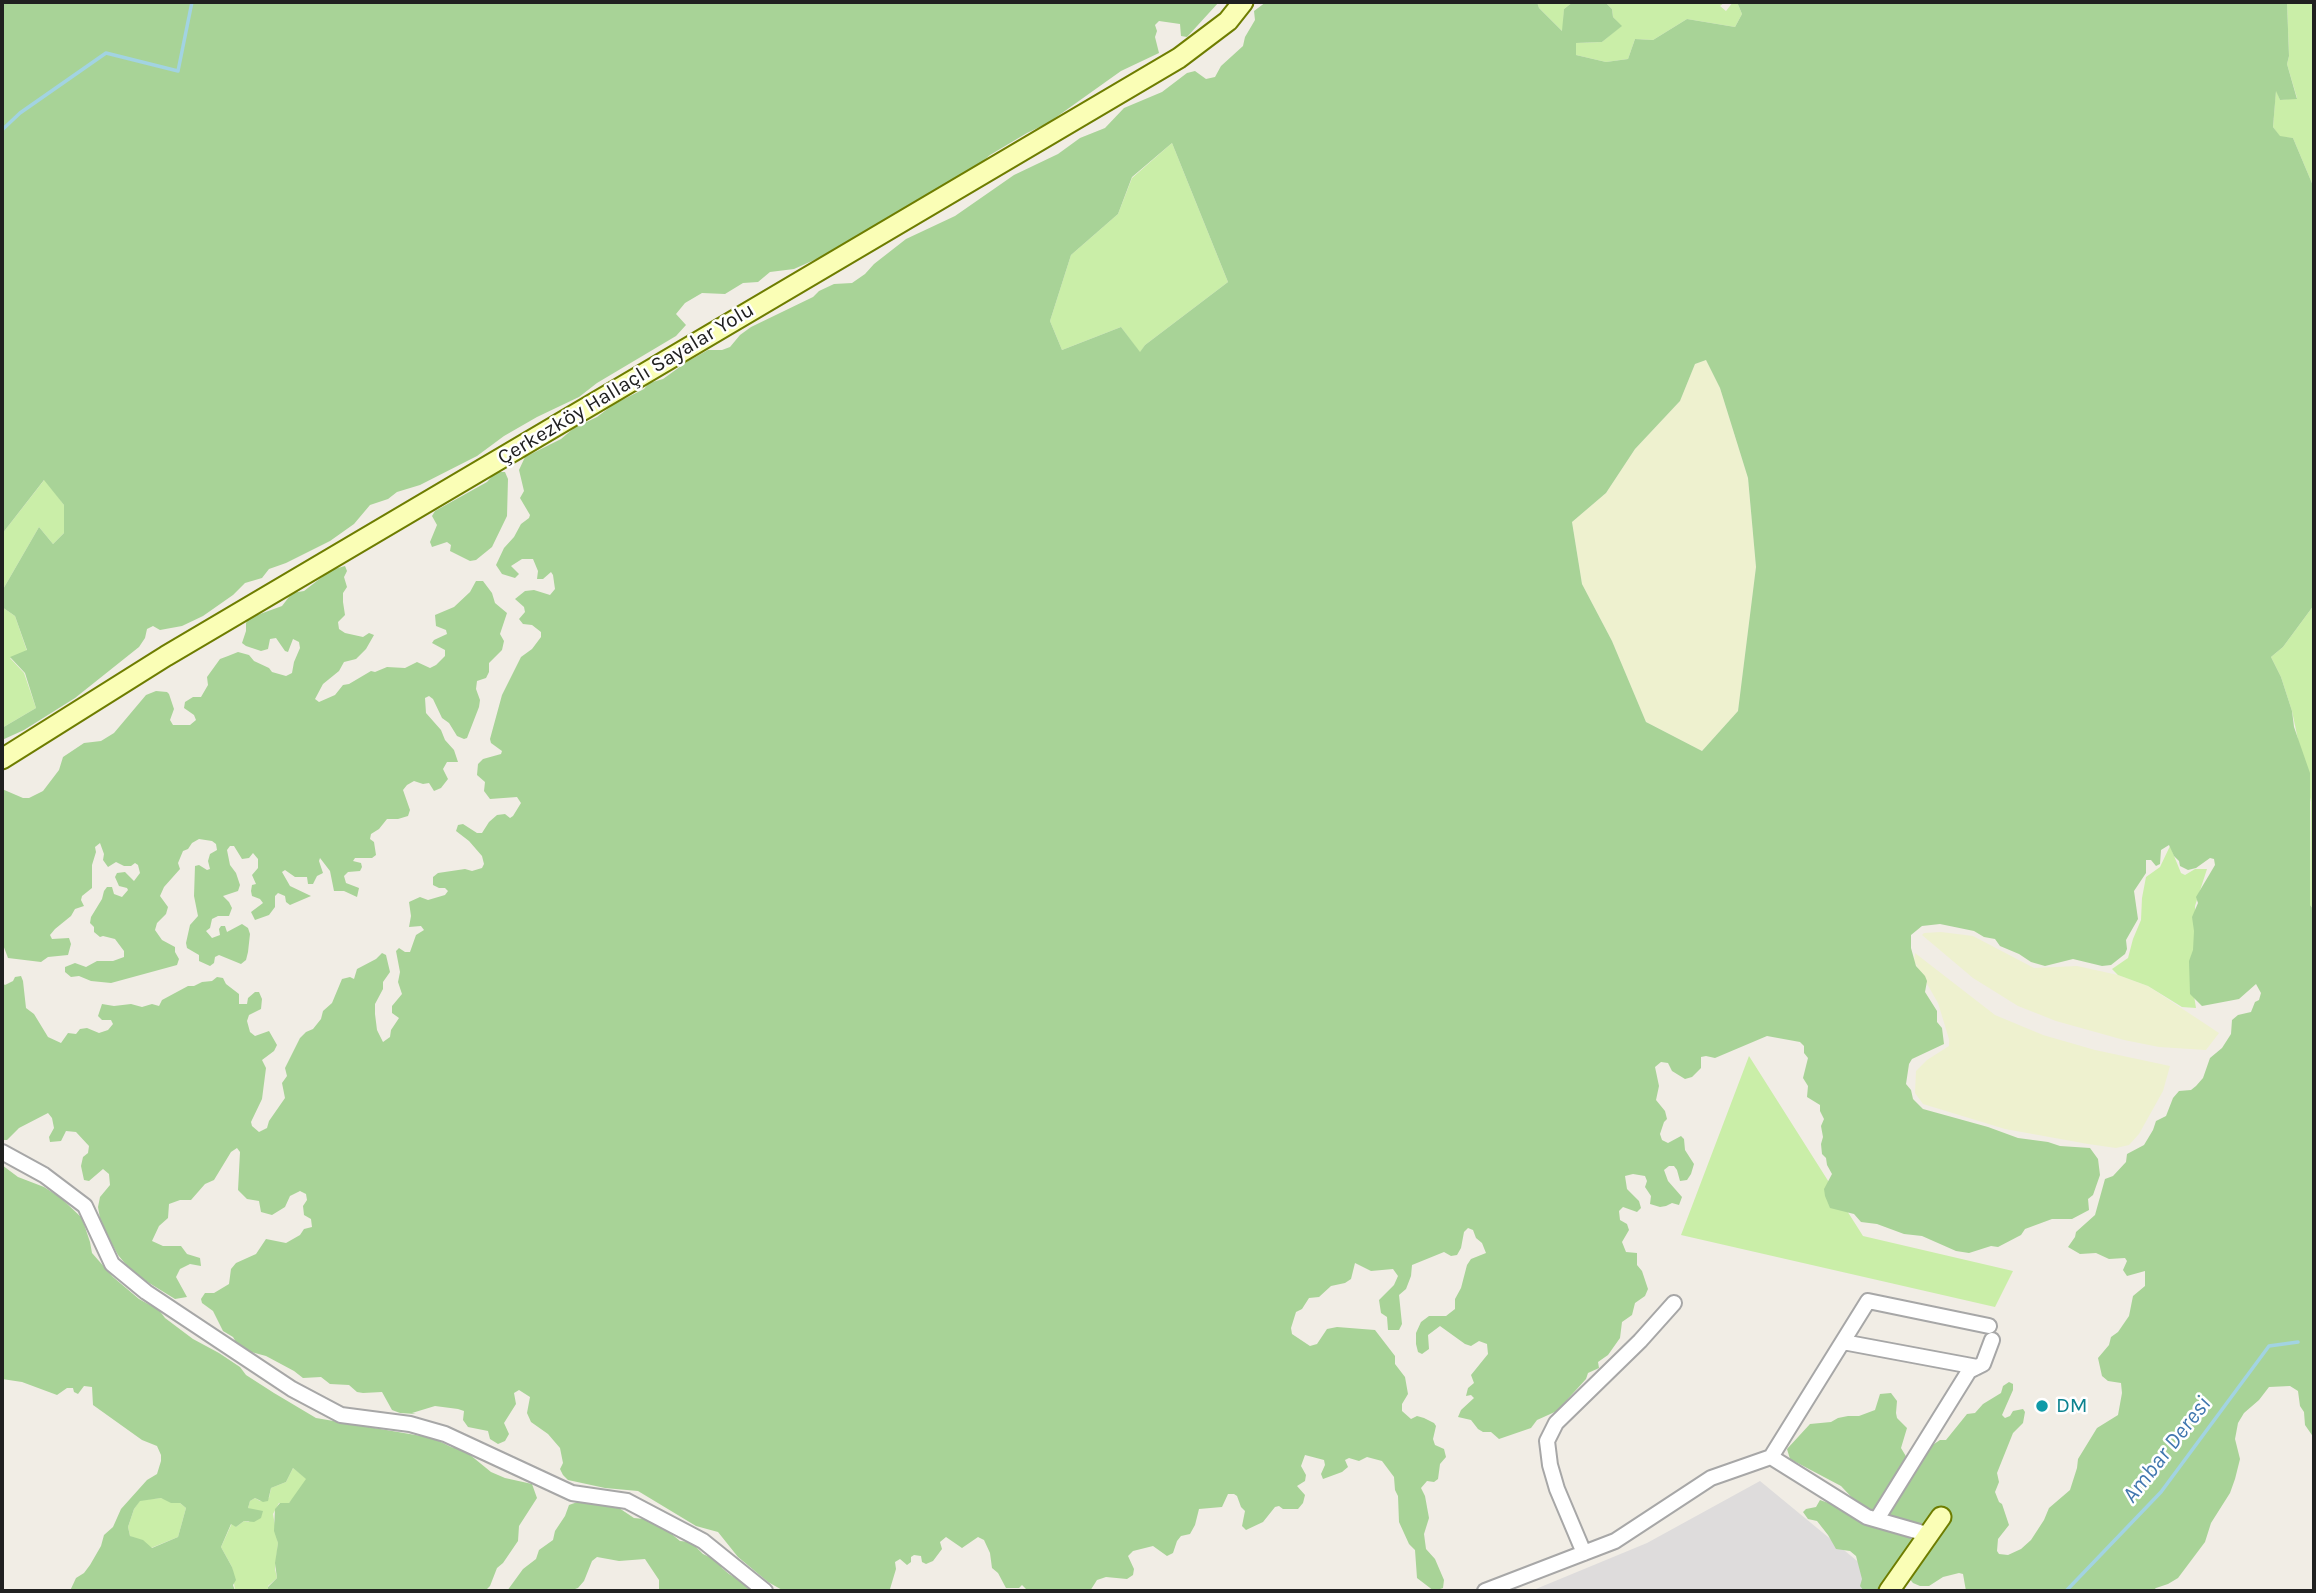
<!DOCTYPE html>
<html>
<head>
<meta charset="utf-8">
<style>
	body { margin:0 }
	#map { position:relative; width:2316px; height:1593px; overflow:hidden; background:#f1ede5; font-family:Karla,sans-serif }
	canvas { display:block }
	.frame { position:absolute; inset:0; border:4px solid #202020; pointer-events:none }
</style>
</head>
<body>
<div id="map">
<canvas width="2316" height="1593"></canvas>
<div class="frame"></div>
</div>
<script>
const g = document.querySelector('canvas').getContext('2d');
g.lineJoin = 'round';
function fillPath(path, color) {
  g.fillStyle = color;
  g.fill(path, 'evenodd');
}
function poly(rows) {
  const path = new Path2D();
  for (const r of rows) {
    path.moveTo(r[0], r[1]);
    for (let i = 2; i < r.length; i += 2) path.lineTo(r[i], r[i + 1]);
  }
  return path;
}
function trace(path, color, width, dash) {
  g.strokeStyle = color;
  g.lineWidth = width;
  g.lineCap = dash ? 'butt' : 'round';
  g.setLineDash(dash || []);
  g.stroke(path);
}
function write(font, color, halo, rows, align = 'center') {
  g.font = font + ' Karla,sans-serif';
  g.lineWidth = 5;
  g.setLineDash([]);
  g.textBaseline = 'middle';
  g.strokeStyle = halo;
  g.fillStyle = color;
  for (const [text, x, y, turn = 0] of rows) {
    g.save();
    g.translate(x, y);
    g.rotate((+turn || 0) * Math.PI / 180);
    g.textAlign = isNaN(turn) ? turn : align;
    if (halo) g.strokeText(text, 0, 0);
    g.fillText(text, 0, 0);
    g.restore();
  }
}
const residential = poly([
	[1760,1481,1873,1574,1861,1591,1531,1591,1647,1543]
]);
const farmland = poly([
	[1706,360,1720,388,1748,478,1756,567,1738,711,1702,751,1646,722,1612,641,1582,584,1572,522,1606,493,1635,449,1680,401,1695,364],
	[1941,932,1973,936,2034,968,2077,966,2118,975,2148,986,2219,1033,2206,1050,2159,1047,2124,1040,2056,1021,2018,1006,1973,978,1922,935,1924,933],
	[1915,953,1995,1015,2043,1035,2095,1050,2170,1066,2163,1091,2139,1134,2129,1145,2116,1148,2088,1144,2005,1129,1923,1104,1915,1093,1916,1071,1927,1060,1949,1046,1949,1039,1938,1003,1914,961]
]);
const grass = poly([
	[1537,2,1573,2,1564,9,1563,32,1539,8],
	[1605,2,1725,2,1720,6,1726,11,1733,2,1737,2,1742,14,1735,27,1687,19,1653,40,1635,39,1628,59,1606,62,1576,55,1576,43,1602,42,1621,26,1613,17,1612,9],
	[2287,2,2314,2,2314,188,2293,138,2280,137,2273,127,2276,89,2280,100,2297,98,2287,64,2289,56],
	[1172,143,1228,282,1145,345,1140,353,1121,327,1062,350,1050,321,1071,255,1118,214,1132,178],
	[45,479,64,505,64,533,53,544,39,527,2,591,2,534],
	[2314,605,2314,910,2310,905,2311,802,2292,711,2281,677,2271,657,2283,647],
	[2,607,15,616,27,651,10,658,24,673,36,708,2,728],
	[2170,846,2181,873,2185,875,2195,869,2207,869,2195,906,2196,936,2191,977,2196,1008,2182,1007,2148,986,2118,975,2112,969,2128,958,2133,939,2141,920,2142,898,2146,877,2160,867],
	[1749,1056,1863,1236,2013,1271,1995,1307,1681,1235],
	[293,1468,307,1479,296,1496,289,1503,279,1503,273,1514,278,1543,275,1569,277,1578,268,1586,268,1591,235,1591,232,1567,221,1547,232,1523,236,1527,244,1521,249,1522,254,1511,248,1508,250,1501,255,1498,260,1501,269,1498,271,1488,286,1482],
	[161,1498,180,1503,186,1508,178,1537,151,1548,130,1536,128,1527,134,1509,140,1500]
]);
const forest = poly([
	[2,2,1219,2,1187,37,1181,36,1180,24,1159,21,1155,25,1157,31,1155,37,1159,53,1121,71,1048,123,1027,133,990,155,973,170,886,218,880,224,868,230,859,240,794,269,770,272,758,282,743,283,725,294,702,293,685,303,676,314,686,325,676,336,597,383,579,397,537,417,504,436,477,456,420,485,397,492,388,499,370,505,354,524,330,541,286,563,269,569,262,578,245,583,233,595,203,616,182,626,160,630,153,626,147,629,145,638,139,647,75,698,24,730,2,740,2,728,36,708,25,673,10,657,27,650,15,616,2,607,2,591,39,527,53,544,64,533,64,505,44,480,2,534],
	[1266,2,1537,2,1539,8,1562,31,1564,9,1573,2,1605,2,1612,9,1613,17,1622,26,1602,42,1576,43,1576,55,1606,62,1628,59,1635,39,1653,40,1687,19,1735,27,1742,14,1737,2,2287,2,2289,56,2287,64,2297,99,2280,100,2276,91,2273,127,2280,136,2293,138,2314,188,2314,605,2283,647,2271,657,2281,677,2292,711,2294,727,2310,773,2310,905,2314,910,2314,1438,2305,1425,2304,1412,2300,1406,2298,1391,2290,1386,2269,1387,2259,1400,2244,1413,2238,1423,2235,1439,2240,1459,2235,1479,2230,1493,2211,1523,2205,1542,2178,1578,2168,1584,2156,1588,2152,1591,1966,1591,1963,1574,1959,1573,1943,1577,1929,1586,1920,1586,1913,1583,1908,1577,1887,1581,1875,1591,1864,1591,1860,1586,1862,1579,1856,1556,1850,1551,1836,1549,1828,1535,1817,1521,1808,1519,1803,1512,1806,1509,1816,1507,1820,1500,1837,1506,1858,1504,1841,1486,1790,1459,1787,1449,1810,1424,1831,1422,1838,1418,1848,1416,1859,1416,1875,1410,1880,1394,1891,1393,1897,1401,1896,1413,1897,1418,1907,1428,1901,1448,1907,1458,1915,1462,1923,1459,1931,1446,1940,1440,1946,1440,1967,1414,1975,1413,1983,1404,2001,1393,2003,1386,2009,1382,2013,1384,2013,1390,2002,1415,2005,1418,2010,1416,2013,1411,2023,1409,2025,1412,2023,1423,2013,1433,1997,1473,1999,1482,1995,1492,1999,1502,2002,1504,2009,1525,1998,1539,1997,1551,1999,1554,2008,1555,2021,1549,2031,1540,2044,1520,2049,1508,2070,1490,2077,1468,2078,1459,2097,1428,2118,1415,2122,1393,2121,1383,2108,1381,2102,1376,2098,1358,2109,1345,2111,1337,2118,1332,2129,1316,2133,1296,2145,1286,2145,1271,2127,1276,2123,1270,2127,1261,2125,1258,2109,1259,2096,1253,2080,1254,2068,1247,2075,1237,2076,1232,2095,1215,2105,1179,2113,1176,2126,1162,2127,1154,2144,1145,2153,1130,2156,1121,2166,1116,2173,1098,2179,1091,2191,1090,2196,1086,2203,1078,2210,1058,2222,1048,2231,1034,2232,1020,2238,1015,2251,1012,2255,1002,2259,1000,2261,993,2256,984,2239,999,2202,1006,2190,994,2189,961,2193,950,2194,931,2192,917,2198,903,2196,897,2215,865,2214,859,2210,858,2196,868,2188,870,2180,866,2179,861,2174,856,2169,845,2161,850,2160,864,2156,866,2151,860,2146,860,2146,873,2134,891,2138,919,2126,940,2127,949,2125,954,2111,965,2102,966,2073,959,2045,966,2031,962,2019,954,2000,946,1995,939,1984,937,1974,931,1940,924,1922,926,1911,935,1911,948,1916,966,1925,976,1927,981,1925,992,1937,1011,1937,1022,1942,1028,1944,1044,1912,1059,1909,1064,1906,1084,1911,1090,1913,1099,1923,1109,1988,1127,2018,1138,2048,1142,2060,1146,2090,1148,2098,1159,2100,1175,2093,1195,2088,1199,2089,1210,2072,1219,2052,1219,2025,1229,2021,1235,1998,1247,1991,1246,1969,1253,1956,1251,1922,1236,1904,1234,1877,1224,1861,1222,1854,1214,1830,1208,1825,1196,1824,1189,1832,1174,1827,1165,1826,1158,1822,1154,1821,1144,1823,1137,1821,1126,1824,1119,1820,1111,1820,1105,1807,1097,1808,1086,1803,1078,1808,1058,1804,1053,1804,1046,1800,1042,1767,1036,1715,1058,1706,1056,1701,1057,1701,1068,1692,1077,1685,1079,1672,1071,1668,1063,1661,1062,1655,1067,1659,1086,1656,1100,1665,1111,1667,1119,1664,1122,1660,1134,1662,1140,1668,1143,1681,1136,1684,1139,1685,1150,1694,1164,1691,1174,1687,1180,1680,1181,1677,1170,1674,1166,1669,1166,1664,1170,1668,1181,1682,1197,1679,1205,1672,1203,1666,1206,1660,1207,1650,1204,1651,1196,1645,1187,1647,1181,1645,1176,1633,1174,1625,1176,1627,1189,1639,1201,1641,1208,1637,1212,1623,1207,1619,1211,1620,1220,1627,1224,1629,1230,1622,1242,1626,1252,1637,1253,1637,1265,1642,1271,1648,1289,1645,1296,1635,1303,1632,1315,1622,1322,1620,1338,1608,1355,1598,1362,1599,1368,1588,1373,1586,1379,1557,1411,1537,1420,1531,1428,1499,1439,1491,1432,1483,1432,1478,1429,1471,1420,1458,1417,1461,1410,1474,1398,1471,1395,1466,1396,1468,1388,1474,1383,1471,1375,1488,1354,1487,1344,1479,1341,1471,1346,1465,1344,1440,1326,1428,1335,1429,1349,1422,1354,1418,1352,1416,1344,1416,1333,1421,1322,1429,1316,1446,1316,1455,1309,1455,1299,1461,1288,1467,1265,1471,1259,1486,1253,1482,1243,1476,1238,1473,1230,1468,1228,1464,1232,1461,1248,1457,1255,1451,1256,1444,1252,1412,1265,1411,1276,1406,1289,1399,1295,1402,1324,1399,1330,1388,1330,1387,1317,1381,1313,1379,1300,1394,1285,1398,1276,1393,1269,1371,1271,1355,1263,1351,1279,1345,1283,1331,1286,1319,1297,1309,1298,1302,1309,1296,1312,1291,1328,1292,1334,1310,1346,1317,1344,1327,1329,1337,1327,1375,1330,1395,1356,1395,1364,1405,1377,1408,1394,1402,1404,1402,1411,1411,1419,1417,1416,1424,1418,1434,1423,1436,1426,1433,1439,1435,1445,1444,1449,1446,1457,1440,1464,1438,1479,1434,1482,1427,1481,1421,1488,1425,1496,1429,1518,1424,1534,1426,1549,1435,1559,1444,1580,1443,1588,1434,1591,1417,1578,1415,1550,1409,1544,1399,1522,1398,1496,1395,1490,1394,1477,1382,1461,1367,1457,1359,1461,1349,1458,1345,1460,1348,1467,1342,1472,1323,1479,1321,1474,1325,1465,1324,1460,1305,1455,1301,1466,1306,1475,1305,1481,1297,1486,1305,1495,1303,1503,1298,1509,1283,1509,1279,1506,1275,1507,1263,1522,1246,1530,1242,1526,1245,1511,1241,1507,1237,1496,1234,1494,1228,1494,1222,1507,1199,1509,1195,1525,1190,1534,1181,1536,1177,1541,1173,1553,1167,1556,1153,1546,1133,1551,1128,1556,1134,1569,1133,1575,1127,1579,1106,1577,1097,1580,1090,1591,1026,1591,1026,1589,1022,1585,1019,1588,1006,1588,998,1573,992,1568,990,1553,984,1540,978,1537,962,1548,946,1537,940,1542,942,1549,933,1561,926,1564,922,1562,921,1556,914,1555,911,1557,911,1562,907,1565,900,1559,895,1562,896,1569,890,1589,894,1591,784,1591,768,1582,738,1557,718,1532,696,1526,638,1491,605,1488,568,1480,563,1475,560,1469,563,1463,560,1448,548,1434,531,1422,527,1413,530,1397,519,1390,514,1393,516,1404,504,1423,509,1434,505,1441,498,1444,490,1439,488,1431,468,1427,463,1420,464,1411,458,1409,435,1406,412,1413,416,1414,400,1413,392,1410,382,1392,363,1393,357,1392,349,1385,330,1384,321,1377,303,1378,294,1371,266,1356,240,1349,233,1337,223,1331,213,1311,202,1303,201,1299,205,1293,214,1293,229,1284,231,1269,236,1263,256,1254,266,1239,286,1243,300,1235,304,1229,312,1227,311,1219,304,1215,303,1206,307,1200,306,1194,300,1191,290,1196,285,1207,272,1215,261,1212,259,1201,247,1199,238,1190,240,1152,237,1148,231,1152,214,1180,205,1184,191,1200,180,1200,169,1204,168,1218,159,1226,152,1241,163,1246,181,1246,187,1254,200,1258,201,1266,190,1264,180,1269,176,1277,187,1297,175,1299,133,1273,118,1255,101,1224,98,1207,100,1197,110,1185,109,1174,103,1169,89,1181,84,1180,81,1166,83,1157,88,1153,89,1146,76,1132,66,1131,61,1141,50,1142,49,1137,54,1128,52,1118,48,1113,19,1128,7,1140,2,1140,2,983,5,985,13,981,15,977,21,976,23,981,26,1008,34,1014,48,1037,61,1043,68,1033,76,1034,80,1029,87,1028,99,1033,108,1030,113,1024,111,1020,102,1020,98,1016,102,1004,114,1006,131,1004,142,1007,152,1004,159,1006,162,1000,188,986,194,986,202,982,212,981,217,977,223,978,226,984,239,994,239,1004,247,1004,248,998,255,992,259,992,262,999,261,1009,249,1015,247,1021,250,1032,255,1036,269,1031,277,1045,274,1051,262,1060,266,1068,262,1099,251,1122,252,1126,259,1132,267,1128,269,1121,285,1098,282,1083,287,1076,285,1068,300,1038,306,1032,313,1029,321,1019,323,1011,332,1003,342,979,350,977,354,979,357,969,376,959,382,953,386,955,390,972,383,982,383,989,375,1004,375,1014,377,1030,383,1042,390,1037,391,1030,399,1018,392,1013,392,1006,402,994,398,982,400,972,396,951,399,948,405,952,410,952,416,935,424,930,421,926,409,927,411,916,409,902,420,897,428,900,445,895,448,891,445,888,439,888,433,885,433,877,438,873,465,869,472,871,482,868,484,864,482,856,469,841,456,831,458,825,463,824,477,833,482,833,489,822,497,815,505,814,510,818,513,816,521,803,517,797,490,799,484,791,485,782,477,775,478,764,483,759,501,754,502,751,491,743,490,739,502,695,521,657,532,649,541,637,541,632,532,625,523,624,519,619,525,612,524,607,515,599,525,591,534,590,550,595,555,589,553,575,551,572,543,579,537,579,538,571,533,559,522,559,511,566,519,574,515,578,502,574,496,565,504,548,514,537,521,524,529,518,530,515,520,498,524,491,519,470,525,457,561,439,574,428,597,417,614,404,644,389,649,383,663,379,688,361,708,350,722,350,730,347,740,335,751,327,813,297,819,291,834,284,852,283,865,274,874,264,906,239,955,216,1014,175,1058,154,1080,138,1105,128,1124,108,1162,92,1187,73,1195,71,1206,79,1215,77,1221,66,1243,46,1245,37,1255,20,1254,11],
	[1172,143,1228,282,1145,345,1140,352,1121,327,1062,350,1050,321,1071,255,1118,214,1132,177],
	[1706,360,1720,388,1748,478,1756,567,1738,711,1702,751,1646,722,1612,641,1582,584,1572,522,1606,493,1635,449,1680,401,1695,364],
	[496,472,505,472,508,479,507,516,492,547,476,560,470,561,450,551,451,545,447,542,432,547,430,542,437,525,432,516,435,511,487,482],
	[345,566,347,571,344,577,347,587,343,593,343,602,345,615,338,622,339,629,345,633,363,637,369,633,374,635,366,649,356,659,344,662,339,671,323,684,315,699,319,702,335,695,343,685,349,684,371,671,375,672,387,667,405,668,417,662,430,668,436,665,445,656,445,650,432,643,434,640,447,634,446,630,436,626,435,615,454,607,470,592,476,581,483,581,492,593,495,603,507,613,500,634,504,641,502,650,489,663,489,672,486,678,477,681,476,689,480,700,479,707,467,738,464,739,457,736,449,723,442,718,433,699,429,696,425,698,426,713,441,730,445,740,454,750,458,762,447,762,443,769,448,779,441,788,434,791,429,783,423,784,414,781,407,785,403,790,410,810,408,816,398,819,387,819,379,829,371,834,370,839,374,842,376,855,372,858,355,858,353,861,361,863,362,867,360,871,348,872,344,876,346,883,359,888,357,897,344,891,334,891,330,871,320,858,319,861,323,873,317,876,313,884,308,884,307,877,295,877,285,870,282,872,290,886,311,896,290,905,286,902,285,896,278,893,275,896,275,907,269,915,255,920,251,912,263,903,260,899,252,896,251,891,252,885,256,884,252,875,258,868,258,859,253,853,249,858,242,859,234,846,230,846,227,850,230,865,236,873,240,885,238,891,223,896,229,902,232,908,229,916,218,916,212,919,210,928,206,931,212,938,220,935,219,929,221,926,225,926,227,932,242,924,248,928,250,934,248,952,246,960,241,964,219,955,215,957,214,963,210,966,199,961,199,955,187,948,186,943,190,925,198,916,194,896,195,866,199,865,207,870,210,869,208,861,210,854,217,850,216,844,212,841,199,839,192,843,188,849,183,851,178,863,180,869,164,887,160,896,168,907,166,914,157,923,155,930,162,940,175,947,175,952,179,959,177,965,111,983,91,981,79,976,71,977,65,972,65,967,75,963,86,967,97,961,113,961,124,957,124,951,115,939,103,936,100,937,94,932,94,927,90,923,91,917,102,899,104,891,107,887,112,887,114,894,122,897,128,890,127,888,119,886,115,877,117,873,125,872,134,881,140,873,138,865,135,863,131,866,124,866,116,862,108,867,103,860,104,854,100,843,95,847,96,852,92,865,92,888,82,896,81,900,84,906,75,909,71,916,55,929,50,935,52,939,69,938,71,944,68,955,48,957,41,962,8,958,2,942,2,789,23,798,29,798,43,791,59,770,63,757,84,743,101,741,114,733,146,695,156,691,167,692,169,694,174,709,170,720,173,725,190,725,196,720,194,715,184,708,185,702,193,697,201,697,208,685,207,677,220,659,228,656,238,652,249,655,254,661,269,668,272,672,286,676,292,673,294,662,300,648,299,642,293,639,288,652,285,651,276,638,270,639,268,649,261,651,246,646,242,643,246,631,246,623,249,618,282,606,292,593,304,591,331,570],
	[2,1165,18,1177,44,1187,61,1198,82,1218,90,1242,92,1253,113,1277,139,1299,159,1310,165,1318,193,1339,219,1353,240,1367,246,1375,274,1393,316,1418,433,1438,451,1447,464,1450,491,1472,505,1478,532,1484,537,1498,519,1526,518,1541,503,1563,497,1568,490,1586,485,1591,268,1591,268,1587,277,1578,275,1563,278,1543,274,1531,275,1509,280,1503,289,1503,306,1479,293,1468,286,1482,271,1488,268,1501,263,1502,255,1498,250,1501,248,1508,263,1511,261,1518,254,1522,244,1521,236,1527,231,1524,221,1547,232,1567,236,1580,233,1585,235,1591,70,1591,76,1578,84,1573,90,1565,101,1546,104,1535,113,1527,121,1509,147,1480,157,1474,161,1461,161,1455,157,1446,142,1440,93,1405,92,1387,84,1386,78,1394,74,1392,73,1388,67,1388,57,1395,22,1382,2,1379],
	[161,1498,171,1503,180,1503,186,1508,178,1537,152,1548,143,1540,130,1536,128,1527,134,1509,140,1501],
	[583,1500,591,1503,616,1506,634,1518,644,1519,668,1531,680,1541,691,1542,703,1554,718,1561,722,1568,729,1574,756,1591,659,1591,659,1580,645,1559,619,1561,597,1557,592,1561,584,1581,578,1588,569,1591,507,1591,523,1569,536,1559,539,1550,553,1540,555,1531,565,1516,569,1505]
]);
const stream = poly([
	[2,130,20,113,106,53,178,71,192,2],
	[2066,1591,2161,1492,2269,1346,2298,1342]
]);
const street = poly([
	[2,1152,44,1175,85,1206,112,1264,146,1292,292,1389,341,1415,410,1424,445,1434,572,1493,627,1501,703,1541,765,1591],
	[1843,1342,1977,1367],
	[1771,1457,1868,1301,1989,1326],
	[1877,1519,1969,1371,1983,1364,1992,1340],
	[1584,1553,1557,1489,1550,1465,1547,1441,1556,1423,1640,1341,1674,1303],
	[1485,1591,1615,1541,1711,1478,1771,1457,1867,1517,1930,1535]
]);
const secondary = poly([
	[2,759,166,656,1179,58,1228,21,1243,2],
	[1889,1591,1941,1517]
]);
const markers = [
	[2042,1406,7,"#0f9aa8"]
];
const streetNames = [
	["Çerkezköy Hallaçlı Sayalar Yolu",626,384,-31]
];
const cultureNames = [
	["DM",2056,1406]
];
const waterNames = [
	["Ambar Deresi",2167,1450,-52]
];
fillPath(residential, '#dedcdc');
fillPath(farmland, '#eef1cf');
fillPath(grass, '#caeea8');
fillPath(forest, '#a8d397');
trace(stream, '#a2d3e2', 3.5);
trace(street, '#a7a7a7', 18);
trace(secondary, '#6e7d00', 23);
trace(street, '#fff', 14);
trace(secondary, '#fafeb6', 19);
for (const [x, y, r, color] of markers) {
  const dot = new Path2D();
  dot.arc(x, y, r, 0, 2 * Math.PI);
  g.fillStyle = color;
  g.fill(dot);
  trace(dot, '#fff', 2.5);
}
write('21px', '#202020', '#fff', streetNames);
write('21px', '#0d838f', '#fff', cultureNames, 'left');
write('italic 23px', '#4177af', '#fff', waterNames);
</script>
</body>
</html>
